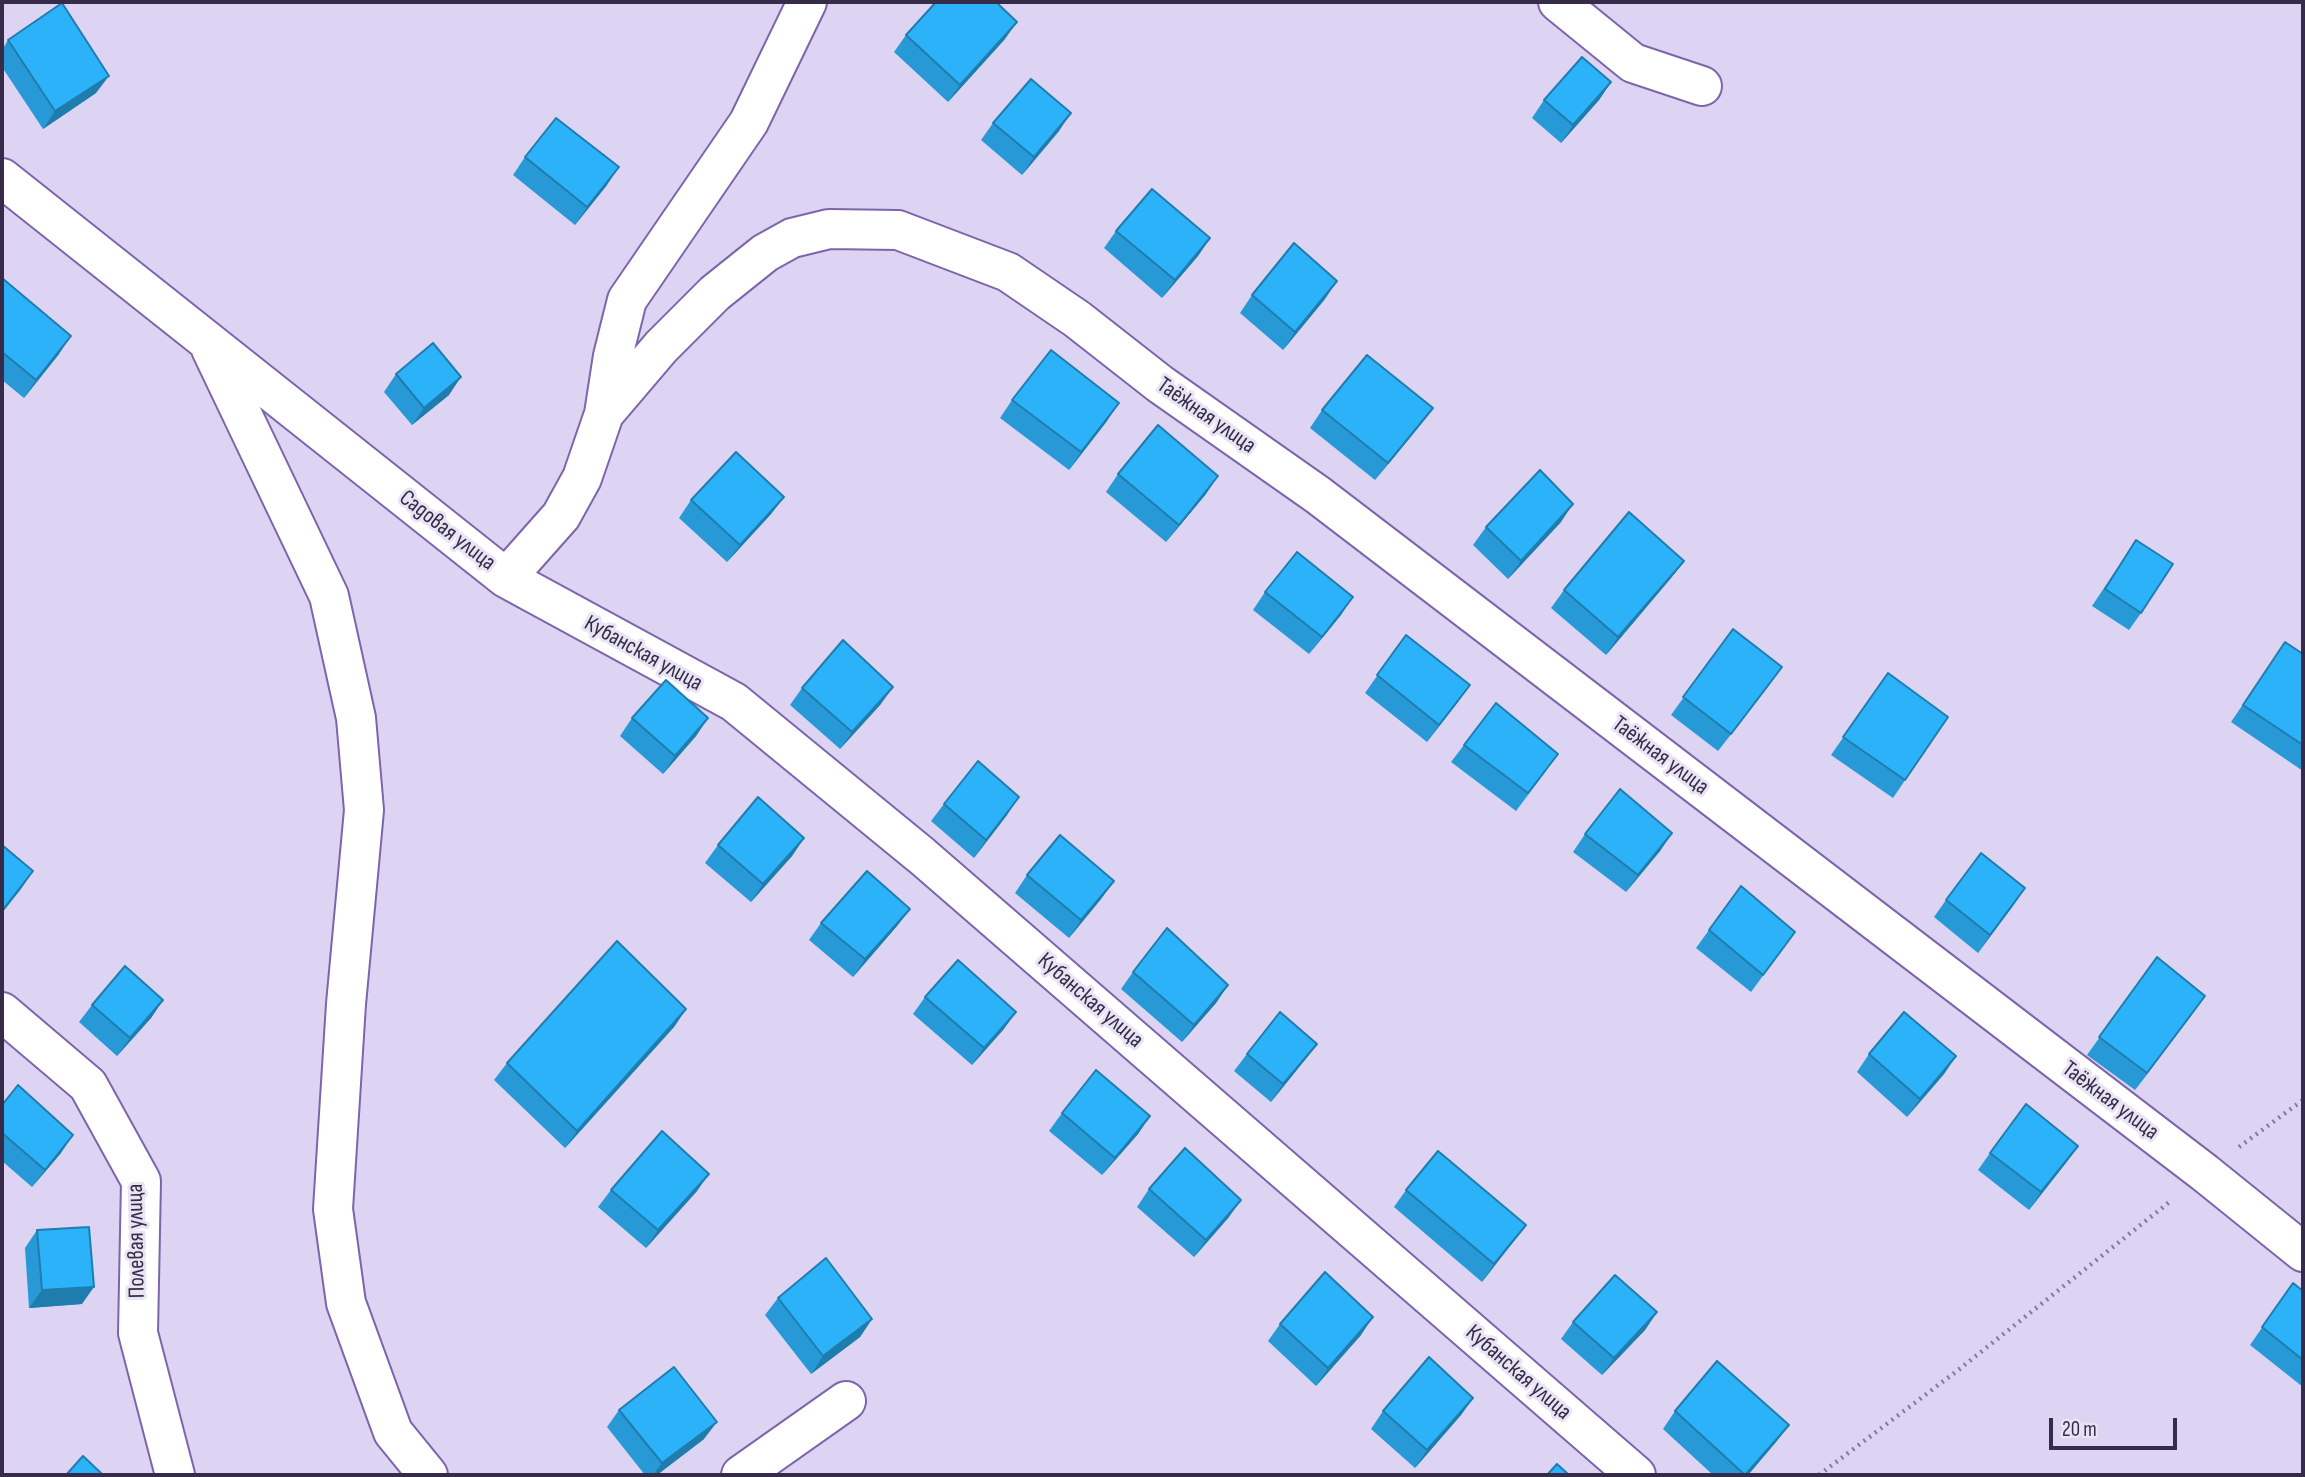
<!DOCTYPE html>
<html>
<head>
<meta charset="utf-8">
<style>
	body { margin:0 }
	#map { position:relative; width:2305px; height:1477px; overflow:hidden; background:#ddd4f3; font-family:"Sofia Sans Condensed",sans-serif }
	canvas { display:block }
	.frame { position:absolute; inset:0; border:4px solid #362c4a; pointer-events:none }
	.scale { position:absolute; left:2049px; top:1418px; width:128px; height:32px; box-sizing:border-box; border:4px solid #362c4a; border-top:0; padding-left:9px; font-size:21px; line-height:24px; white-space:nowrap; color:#362c4a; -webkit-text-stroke:5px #e8e4f4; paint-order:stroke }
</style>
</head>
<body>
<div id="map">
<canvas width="2305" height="1477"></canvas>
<div class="frame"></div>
<div class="scale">20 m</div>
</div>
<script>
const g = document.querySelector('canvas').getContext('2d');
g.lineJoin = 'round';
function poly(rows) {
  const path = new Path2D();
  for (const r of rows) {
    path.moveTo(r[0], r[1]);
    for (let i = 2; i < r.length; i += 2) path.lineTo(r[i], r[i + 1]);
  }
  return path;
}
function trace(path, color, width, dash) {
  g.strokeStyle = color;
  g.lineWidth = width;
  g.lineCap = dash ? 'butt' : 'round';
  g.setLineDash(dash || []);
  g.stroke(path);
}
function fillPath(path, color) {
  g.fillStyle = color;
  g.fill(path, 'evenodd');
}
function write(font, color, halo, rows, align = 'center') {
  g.font = font + ' "Sofia Sans Condensed",sans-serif';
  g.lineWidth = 6;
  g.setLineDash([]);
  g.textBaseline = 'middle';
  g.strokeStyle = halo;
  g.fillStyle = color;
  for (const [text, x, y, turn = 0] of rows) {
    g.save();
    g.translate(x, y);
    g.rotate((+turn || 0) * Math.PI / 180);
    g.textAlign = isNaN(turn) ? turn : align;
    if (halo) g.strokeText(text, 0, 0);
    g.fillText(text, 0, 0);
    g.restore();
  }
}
const path = poly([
	[2239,1147,2303,1100],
	[1819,1475,1957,1371,2172,1200]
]);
const minor = poly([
	[1558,2,1633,63,1702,86],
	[2,178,506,578,734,702,922,856,1636,1475],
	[211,349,329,596,356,718,364,810,346,1004,333,1209,346,1303,393,1432,428,1475],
	[604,414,661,347,715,293,765,253,792,238,829,229,898,230,1008,272,1077,319,1160,384,1318,495,2205,1173,2303,1252],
	[506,578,561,516,582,478,604,414,613,356,627,300,749,122,807,2],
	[2,1012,88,1085,141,1181,138,1333,175,1475],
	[741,1475,846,1401]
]);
const wall = poly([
	[906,35,1005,39,948,102,894,52],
	[8,40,96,93,43,129,2,67,2,50],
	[1611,82,1599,100,1561,143,1532,118,1544,100],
	[993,123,1059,131,1022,175,981,140],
	[525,157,607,185,575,225,513,175],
	[1116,231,1210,238,1198,256,1162,298,1104,248],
	[2,278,59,354,24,398,2,380],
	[1252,295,1325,299,1283,350,1240,313],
	[396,374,449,395,412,425,384,392],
	[1012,400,1107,421,1069,470,1000,418],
	[1433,408,1420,425,1375,480,1310,428,1322,410],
	[1118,474,1206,494,1166,542,1106,492],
	[784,497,771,514,727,562,679,518,691,500],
	[1561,522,1508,579,1473,545,1486,527],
	[2136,540,2141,613,2129,630,2092,606],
	[1684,561,1671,578,1606,655,1551,608,1564,590],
	[1265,592,1341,615,1309,654,1253,610],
	[1733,629,1770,684,1718,751,1671,715],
	[1406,635,1470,685,1427,742,1365,693],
	[2285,642,2303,654,2303,771,2231,722],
	[1888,673,1948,717,1893,798,1831,755],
	[893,687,880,705,840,749,790,705,802,688],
	[632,718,708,718,696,736,663,774,620,736],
	[1464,745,1546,771,1516,811,1451,762],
	[944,804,1007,815,974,858,931,821],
	[1672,833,1660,851,1626,892,1573,852,1585,834],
	[804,838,792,856,751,902,705,863,718,845],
	[1027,875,1114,881,1101,899,1069,938,1015,893],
	[1741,886,1783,949,1751,992,1696,948],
	[2025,888,1978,953,1934,917,1946,900],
	[910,909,897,926,853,977,809,940,821,923],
	[2157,957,2193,1013,2135,1090,2087,1055],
	[1133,972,1228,985,1216,1003,1182,1042,1121,989],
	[925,997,1016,1012,1003,1030,972,1065,913,1014],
	[163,1000,151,1018,117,1056,79,1022,92,1005],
	[686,1009,674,1027,565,1148,494,1080,507,1063],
	[1317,1044,1304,1061,1271,1102,1234,1071,1247,1054],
	[1869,1054,1956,1056,1944,1074,1907,1117,1857,1072],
	[2,1105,61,1153,32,1187,2,1161],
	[1062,1113,1150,1116,1138,1134,1102,1175,1049,1131],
	[2078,1146,2065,1164,2029,1210,1978,1170,1990,1153],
	[1149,1189,1229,1217,1194,1257,1137,1207],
	[611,1190,697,1191,646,1248,598,1207],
	[1406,1190,1513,1242,1482,1282,1394,1207],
	[37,1230,82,1304,29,1308,25,1248],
	[2293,1283,2303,1291,2303,1387,2250,1345],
	[778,1298,872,1319,860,1337,811,1374,765,1315],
	[1657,1312,1645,1330,1602,1375,1561,1339,1573,1322],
	[1280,1324,1361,1335,1316,1386,1268,1341],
	[1473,1398,1461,1415,1415,1468,1371,1429,1383,1411],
	[619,1410,704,1439,657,1475,645,1475,607,1427],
	[1675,1411,1789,1425,1776,1442,1748,1475,1713,1475,1663,1429]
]);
const shadedWall = poly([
	[1017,22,1005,39,948,102,960,85],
	[109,76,96,93,43,129,55,111],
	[1611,82,1599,100,1561,143,1573,125],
	[1071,113,1059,131,1022,175,1034,157],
	[619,167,607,185,575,225,587,207],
	[1210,238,1198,256,1162,298,1175,280],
	[1337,281,1325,299,1283,350,1295,332],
	[71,336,59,354,24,398,36,380],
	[461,377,449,395,412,425,424,408],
	[1119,403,1107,421,1069,470,1081,452],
	[1433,408,1420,425,1375,480,1388,463],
	[1218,476,1206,494,1166,542,1179,525],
	[784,497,771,514,727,562,740,545],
	[1573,504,1561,522,1508,579,1521,561],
	[1684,561,1671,578,1606,655,1618,637],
	[1353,597,1341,615,1309,654,1322,637],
	[1782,667,1770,684,1718,751,1731,734],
	[1470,685,1458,702,1427,742,1439,725],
	[893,687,880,705,840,749,852,732],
	[708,718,696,736,663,774,675,756],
	[1019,797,1007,815,974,858,986,840],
	[1672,833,1660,851,1626,892,1638,875],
	[804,838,792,856,751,902,763,884],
	[33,871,21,889,2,913,2,911],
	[1114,881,1101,899,1069,938,1081,920],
	[2025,888,2013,906,1978,953,1990,935],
	[910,909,897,926,853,977,865,959],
	[1228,985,1216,1003,1182,1042,1194,1025],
	[2205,996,2193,1013,2135,1090,2147,1073],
	[163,1000,151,1018,117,1056,130,1038],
	[686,1009,674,1027,565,1148,577,1131],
	[1016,1012,1003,1030,972,1065,984,1048],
	[1317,1044,1304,1061,1271,1102,1283,1084],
	[1956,1056,1944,1074,1907,1117,1920,1099],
	[1150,1116,1138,1134,1102,1175,1115,1158],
	[73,1135,61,1153,32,1187,45,1170],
	[2078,1146,2065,1164,2029,1210,2041,1192],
	[709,1174,697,1191,646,1248,658,1230],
	[1241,1200,1229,1217,1194,1257,1206,1240],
	[1526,1225,1513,1242,1482,1282,1494,1264],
	[94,1287,82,1304,29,1308,42,1290],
	[1657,1312,1645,1330,1602,1375,1614,1358],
	[1373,1317,1361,1335,1316,1386,1328,1368],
	[872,1319,860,1337,811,1374,823,1356],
	[1473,1398,1461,1415,1415,1468,1427,1450],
	[717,1422,704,1439,657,1475,653,1475,662,1463],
	[1789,1425,1776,1442,1748,1475,1745,1475]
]);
const building = poly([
	[936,2,996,2,1017,22,960,85,906,35,936,2],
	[62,3,109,76,55,111,8,40,62,3],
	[1582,57,1611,82,1573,125,1544,100,1582,57],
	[1031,79,1071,113,1034,157,993,123,1031,79],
	[556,118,619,167,587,207,525,157,556,118],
	[1152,189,1210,238,1175,280,1116,231,1152,189],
	[1294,243,1337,281,1295,332,1252,295,1294,243],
	[2,278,71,336,36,380,2,352,2,278],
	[433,343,461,377,424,408,396,374,433,343],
	[1051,350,1119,403,1081,452,1012,400,1051,350],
	[1367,355,1433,408,1388,463,1322,410,1367,355],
	[1158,425,1218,476,1179,525,1118,474,1158,425],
	[736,452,784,497,740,545,691,500,736,452],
	[1540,470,1573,504,1521,561,1486,527,1540,470],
	[1629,512,1684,561,1618,637,1564,590,1629,512],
	[2136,540,2173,564,2141,613,2105,589,2136,540],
	[1297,552,1353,597,1322,637,1265,592,1297,552],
	[1733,629,1782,667,1731,734,1683,697,1733,629],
	[1406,635,1470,685,1439,725,1377,675,1406,635],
	[843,640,893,687,852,732,802,688,843,640],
	[2285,642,2303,654,2303,745,2243,705,2285,642],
	[1888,673,1948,717,1905,780,1843,737,1888,673],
	[666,680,708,718,675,756,632,718,666,680],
	[1496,703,1558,754,1528,793,1464,745,1496,703],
	[978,761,1019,797,986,840,944,804,978,761],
	[1620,789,1672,833,1638,875,1585,834,1620,789],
	[758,797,804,838,763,884,718,845,758,797],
	[1060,835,1114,881,1081,920,1027,875,1060,835],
	[2,845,33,871,2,911,2,845],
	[1981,853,2025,888,1990,935,1946,900,1981,853],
	[867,871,910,909,865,959,821,923,867,871],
	[1741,886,1795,932,1763,975,1709,930,1741,886],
	[1167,928,1228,985,1194,1025,1133,972,1167,928],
	[617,941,686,1009,577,1131,507,1063,617,941],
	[2157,957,2205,996,2147,1073,2099,1037,2157,957],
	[958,960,1016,1012,984,1048,925,997,958,960],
	[125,966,163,1000,130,1038,92,1005,125,966],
	[1280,1012,1317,1044,1283,1084,1247,1054,1280,1012],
	[1904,1012,1956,1056,1920,1099,1869,1054,1904,1012],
	[1096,1070,1150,1116,1115,1158,1062,1113,1096,1070],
	[18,1085,73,1135,45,1170,2,1133,2,1105,18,1085],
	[2026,1104,2078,1146,2041,1192,1990,1153,2026,1104],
	[662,1131,709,1174,658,1230,611,1190,662,1131],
	[1185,1148,1241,1200,1206,1240,1149,1189,1185,1148],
	[1438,1151,1526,1225,1494,1264,1406,1190,1438,1151],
	[89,1227,94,1287,42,1290,37,1230,89,1227],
	[826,1258,872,1319,823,1356,778,1298,826,1258],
	[1325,1272,1373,1317,1328,1368,1280,1324,1325,1272],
	[1615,1275,1657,1312,1614,1358,1573,1322,1615,1275],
	[2293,1283,2303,1291,2303,1360,2262,1327,2293,1283],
	[1429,1357,1473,1398,1427,1450,1383,1411,1429,1357],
	[1717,1361,1789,1425,1745,1475,1675,1411,1717,1361],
	[674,1367,717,1422,662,1463,619,1410,674,1367],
	[83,1456,103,1475,66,1475,83,1456],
	[1557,1464,1569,1475,1547,1475,1557,1464]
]);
const streetNames = [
	["Таёжная улица",1206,416,35],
	["Садовая улица",447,531,38],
	["Кубанская улица",643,654,29],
	["Таёжная улица",1660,756,37],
	["Кубанская улица",1090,1001,41],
	["Таёжная улица",2110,1101,37],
	["Полевая улица",137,1241,-91],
	["Кубанская улица",1518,1373,41]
];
trace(minor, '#7c65ab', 42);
trace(path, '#847b99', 4.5, [2, 5]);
trace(minor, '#fff', 38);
fillPath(wall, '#2699d6');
fillPath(shadedWall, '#1f7dae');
fillPath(building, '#2cb2f9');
trace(building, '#1f7dae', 2);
write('23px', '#362c4a', '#e8e4f4', streetNames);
</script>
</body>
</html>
